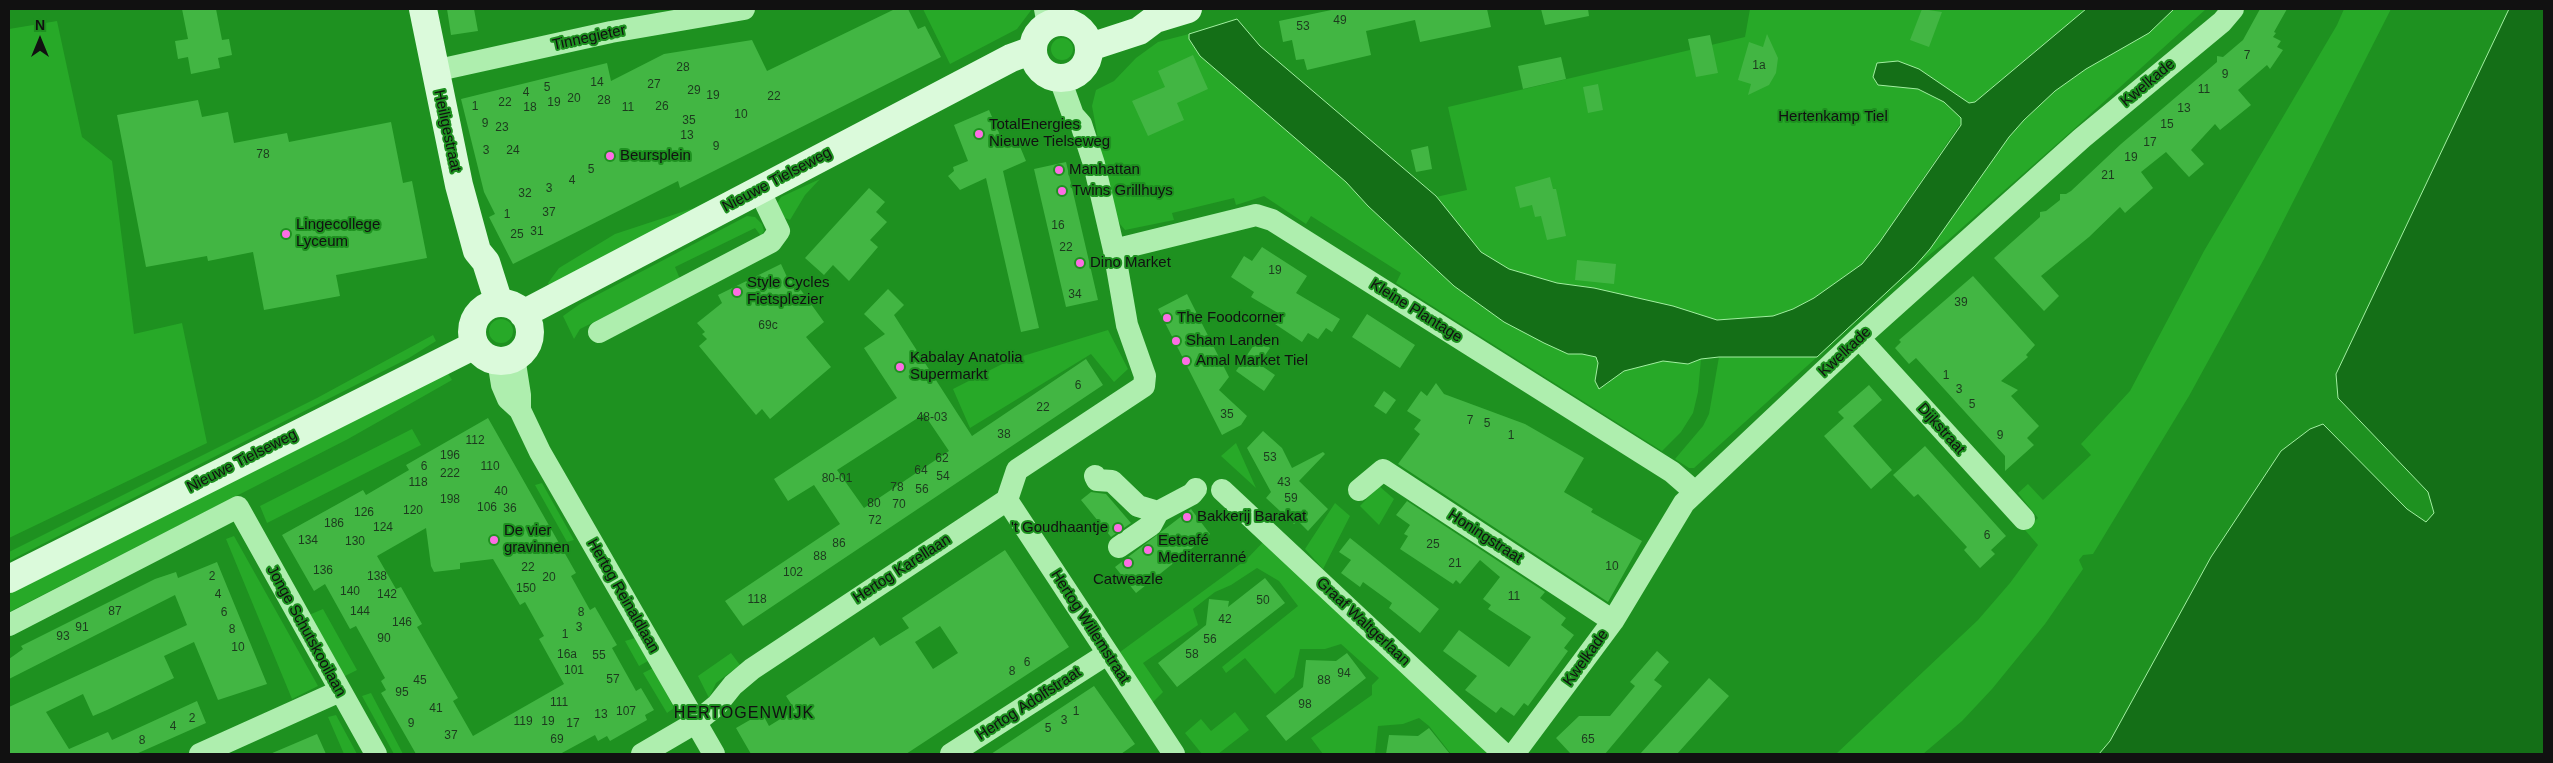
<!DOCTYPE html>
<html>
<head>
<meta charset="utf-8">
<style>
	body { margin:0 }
	#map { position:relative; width:2553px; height:763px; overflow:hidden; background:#1e9120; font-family:Helvetica,sans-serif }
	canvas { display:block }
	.frame { position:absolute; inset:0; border:10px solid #111; pointer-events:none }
	.north { position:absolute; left:15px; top:15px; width:50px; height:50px; -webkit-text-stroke:4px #1e9120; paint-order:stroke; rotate:0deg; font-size:14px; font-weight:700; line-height:20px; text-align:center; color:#111 }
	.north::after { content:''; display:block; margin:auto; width:18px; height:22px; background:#111; clip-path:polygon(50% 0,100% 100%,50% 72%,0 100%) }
</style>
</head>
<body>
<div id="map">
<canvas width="2553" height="763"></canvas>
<div class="frame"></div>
<div class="north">N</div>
</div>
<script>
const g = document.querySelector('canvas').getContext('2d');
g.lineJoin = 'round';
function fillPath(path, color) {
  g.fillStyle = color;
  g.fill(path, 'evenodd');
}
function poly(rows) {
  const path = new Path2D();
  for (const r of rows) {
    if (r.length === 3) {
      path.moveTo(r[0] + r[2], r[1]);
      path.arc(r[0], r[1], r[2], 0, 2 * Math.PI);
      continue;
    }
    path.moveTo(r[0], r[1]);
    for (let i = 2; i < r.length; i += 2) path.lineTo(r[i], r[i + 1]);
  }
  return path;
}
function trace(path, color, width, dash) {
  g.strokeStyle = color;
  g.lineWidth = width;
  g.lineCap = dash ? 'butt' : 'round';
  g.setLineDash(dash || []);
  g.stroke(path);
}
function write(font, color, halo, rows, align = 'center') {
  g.font = font + ' Helvetica,sans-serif';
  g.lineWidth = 4;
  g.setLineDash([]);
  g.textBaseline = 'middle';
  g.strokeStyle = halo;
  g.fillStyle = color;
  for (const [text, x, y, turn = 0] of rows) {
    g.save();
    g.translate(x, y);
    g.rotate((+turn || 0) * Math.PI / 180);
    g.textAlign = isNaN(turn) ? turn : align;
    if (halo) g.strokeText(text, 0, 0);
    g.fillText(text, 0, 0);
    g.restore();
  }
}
const green = poly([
	[923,9,1032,9,1017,29,950,64],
	[1750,9,2086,9,1975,102,1879,243,1862,264,1814,298,1793,309,1773,316,1717,320,1594,288,1557,283,1509,269,1481,252,1436,197,1467,190,1448,107,1745,37],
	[2174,9,2206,9,2075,128,1947,241,1915,266,1930,249,2009,137,2024,120,2055,91,2086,69,2149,33],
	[2344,9,2391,9,2264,259,2189,396,2093,554,2083,555,2079,560,2083,569,2045,624,1992,689,1962,721,1923,754,1836,754,1978,620,2010,583,2038,545,2025,530,2038,518,2018,493,2028,484,2043,500,2091,455,2081,444,2130,391,2204,251,2337,25],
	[57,21,82,137,112,161,134,334,182,323,207,443,9,538,9,29],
	[1189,34,1189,40,1200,56,1346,182,1368,206,1454,286,1568,354,1582,354,1596,357,1598,363,1595,381,1606,385,1624,371,1641,365,1663,361,1688,364,1701,359,1698,392,1693,413,1681,432,1662,451,1396,283,1401,273,1311,216,1306,224,1264,196,1236,205,1234,198,1172,213,1174,220,1125,230,1120,224,1110,204,1092,106,1096,90,1114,81,1136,58,1158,42],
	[1062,49,11],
	[770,170,553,292,548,283,559,268,615,234,694,208],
	[820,179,805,195,790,220,780,216,777,204,781,197],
	[747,216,755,217,762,224,764,231,761,236,755,228,675,267,680,279,580,329,574,339,563,316,580,304],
	[501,331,12],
	[1108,330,1128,369,1114,382,1091,354,970,428,953,389,1010,360],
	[433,335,436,341,409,358,9,561,9,552,317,398],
	[1719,357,1817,357,1694,468,1689,468,1675,459,1703,426,1709,414],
	[443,365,452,380,348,439,9,612,9,588],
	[412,429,421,445,267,523,260,506],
	[1236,443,1256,488,1221,456],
	[542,483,574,540,567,542,535,485],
	[1379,486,1394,499,1379,525,1360,506],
	[1335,503,1350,516,1323,569,1305,549],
	[234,536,318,686,292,699,226,539],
	[1265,540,1494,754,1451,754,1429,726,1419,718,1403,724,1378,726,1375,754,1323,754,1311,738,1372,695,1372,685,1379,678,1341,644,1325,649,1300,649,1294,677,1275,694,1245,658,1226,673,1222,667,1298,606,1279,581,1257,568,1231,585,1215,592,1193,609,1198,625,1143,663,1163,692,1151,704,1120,652,1247,559],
	[323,609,357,670,343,677,309,615],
	[635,638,648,661,639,666,625,641],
	[731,653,740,665,716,683,709,698,698,676],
	[653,668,674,708,667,713,643,673],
	[371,693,403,754,394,754,362,696],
	[1235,712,1249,730,1218,754,1202,754,1185,733,1201,719,1211,731],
	[336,715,357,754,344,754,328,717]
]);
const water = poly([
	[2086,9,2174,9,2149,33,2086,69,2055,91,2024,120,2009,137,1930,249,1915,266,1817,357,1719,357,1701,359,1688,364,1663,361,1624,371,1599,389,1595,381,1598,363,1596,357,1582,354,1568,354,1544,343,1504,322,1454,286,1368,206,1346,182,1200,56,1189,39,1189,34,1237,19,1260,46,1436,196,1481,252,1509,269,1557,283,1594,288,1673,306,1717,320,1773,316,1793,309,1814,298,1862,264,1879,243,1961,125,1961,118,1944,102,1918,89,1878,85,1873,77,1877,63,1898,61,1919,69,1969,103,1975,102,2086,9],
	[2509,9,2544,9,2544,754,2099,754,2110,741,2211,557,2281,451,2310,429,2323,424,2407,509,2426,522,2434,513,2428,492,2338,398,2336,374,2509,9]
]);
const building = poly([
	[182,9,216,9,222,40,229,39,232,55,218,58,220,68,191,74,188,57,178,59,175,41,188,39],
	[447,9,474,9,478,31,451,35],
	[895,9,908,9,918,29,925,26,941,57,680,188,678,181,513,264,489,217,495,214,484,192,461,99,607,63,611,81,664,54,752,40,767,71],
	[1336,9,1487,9,1491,27,1420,42,1415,20,1366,31,1371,55,1307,70,1304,59,1296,60,1292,40,1283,42,1279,21],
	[1541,9,1588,9,1589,16,1545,25],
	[1922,9,1942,12,1929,47,1910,40],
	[2260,9,2287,9,2274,32,2276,33,2273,37,2281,41,2277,47,2283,50,2270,69,2267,65,2238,90,2251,105,2220,130,2215,124,2191,150,2204,164,2189,177,2166,152,2141,172,2153,188,2125,213,2120,207,2089,237,2041,276,2059,296,2044,311,1994,258,2040,217,2040,212,2046,211,2060,200,2060,194,2066,194,2071,191,2121,144,2217,62,2217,56,2223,57,2243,40],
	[1767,34,1778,58,1776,73,1769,85,1748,95,1751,84,1738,80,1749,42,1763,47],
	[1710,35,1718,73,1696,77,1688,39],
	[1193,55,1208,89,1177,103,1184,120,1148,136,1132,101,1165,87,1158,71],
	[1561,57,1566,79,1523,89,1518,66],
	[1598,84,1603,110,1588,113,1583,87],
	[198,100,202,117,228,112,234,143,287,133,289,142,391,122,403,183,412,181,427,258,336,275,340,296,264,310,253,252,208,261,207,256,146,267,117,115],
	[989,110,1003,142,1016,137,1026,161,1003,171,1039,328,1021,332,986,178,960,190,948,176,954,171,953,167,968,161,954,125],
	[1428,146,1432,169,1416,172,1411,150],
	[1066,162,1098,300,1066,307,1034,169],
	[1550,177,1553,189,1556,189,1566,236,1547,240,1541,216,1535,217,1532,205,1520,208,1515,187],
	[869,188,885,202,876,212,887,222,870,240,878,247,849,281,833,265,824,275,805,258],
	[1262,247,1307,276,1296,293,1340,319,1332,332,1326,328,1318,339,1308,333,1302,342,1272,322,1278,313,1251,297,1254,292,1231,277,1244,256,1252,261],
	[1577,260,1616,264,1614,284,1575,280],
	[781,264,787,277,790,275,824,322,806,337,831,367,770,419,762,409,756,415,699,346,707,339,702,334,705,332,697,323,722,303,718,295],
	[1973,276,2035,345,2026,355,2028,357,2001,381,2018,390,2011,396,2039,426,2027,438,2034,445,2005,471,2005,456,1916,358,1909,364,1895,348,1901,342,1899,340],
	[888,289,904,305,894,315,972,436,1086,359,1103,385,743,626,725,601,840,524,814,485,788,501,774,479,897,398,864,348,885,334,864,314],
	[924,414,949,451,864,508,837,470],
	[1187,294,1229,377,1219,390,1247,416,1241,425,1222,435,1158,309],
	[1367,314,1415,345,1400,368,1352,337],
	[1258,339,1270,348,1259,364,1275,375,1264,391,1236,371],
	[1436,383,1444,394,1525,424,1584,458,1564,492,1593,509,1591,512,1642,541,1608,602,1398,464,1420,434,1414,429,1421,420,1407,411,1421,391,1427,396],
	[1869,385,1882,400,1853,426,1892,470,1871,489,1824,436,1844,418,1838,412],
	[1384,391,1396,400,1386,414,1374,406],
	[488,418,576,573,571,576,590,610,595,607,617,645,612,648,636,691,641,688,654,710,645,715,647,720,610,741,607,736,598,741,595,735,560,754,416,754,381,693,386,690,381,681,385,678,356,626,350,629,325,584,314,591,282,535,363,490,366,495,409,470,406,465],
	[426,528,431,566,434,572,460,569,460,563,493,559,520,605,525,602,544,636,539,639,564,684,473,736,453,701,458,698,417,627,422,624,401,587,396,589,377,556],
	[1263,431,1282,448,1292,468,1323,452,1325,454,1299,481,1328,509,1308,531,1298,521,1294,524,1266,498,1271,492,1247,448],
	[1925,446,2006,536,1991,550,1995,554,1980,568,1964,550,1967,547,1918,494,1914,497,1893,475],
	[1091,492,1106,494,1131,523,1111,537,1081,500],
	[1407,501,1545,592,1540,598,1566,618,1561,625,1574,635,1564,648,1568,651,1528,706,1524,703,1514,716,1501,707,1496,713,1465,690,1477,676,1443,651,1459,630,1509,667,1531,637,1488,609,1491,605,1483,599,1500,577,1480,560,1460,584,1456,580,1453,584,1400,549,1408,536,1404,534,1410,525,1396,515],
	[1191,509,1210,534,1136,593,1115,567],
	[1350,538,1439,609,1420,633,1389,608,1392,603,1363,582,1360,587,1341,573,1351,560,1339,552],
	[1005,550,1069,647,906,754,751,754,736,728,762,713,769,726,795,710,786,696,874,637,880,646,909,628,902,618],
	[940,626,958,653,933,669,915,642],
	[217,562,267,684,218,700,194,642,164,656,174,678,107,710,93,716,83,694,46,712,69,749,108,732,112,740,197,701,206,723,136,754,9,754,9,707,187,625,175,595,9,679,9,659,23,649,21,646,155,579,176,572,178,578],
	[1265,578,1285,603,1177,687,1158,663,1206,625,1209,599,1229,601,1228,607],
	[1657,651,1669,662,1654,680,1662,686,1605,754,1571,754,1556,738,1579,716,1610,716,1635,686,1630,682],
	[1347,653,1366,678,1286,741,1266,716,1303,687,1306,660,1336,661],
	[1709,678,1729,696,1677,754,1640,754],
	[1094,686,1135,744,1121,754,991,754],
	[1429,728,1450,754,1386,754,1389,735,1418,736],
	[317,734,326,754,270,754]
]);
const street = poly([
	[1045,9,1048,25],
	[1062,9,1066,22],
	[434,71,611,32,744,9],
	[1114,250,1256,215,1272,220,1672,472,1695,492],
	[599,332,771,242,779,231,764,200],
	[1859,338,2024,519],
	[514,357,520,395,520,410,540,452,714,754],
	[498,360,502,385,508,399,520,410],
	[1095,476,1097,480,1112,481,1138,506,1158,512,1192,494,1196,489],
	[1222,490,1504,754],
	[1359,490,1383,470,1613,621],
	[1007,500,1174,754],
	[1119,547,1151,525,1158,512],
	[9,625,238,507,376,754],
	[200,754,340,691],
	[642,754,695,723,717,705,733,685,752,669,1007,500,1017,470,1144,386,1145,376,1127,325,1114,250,1094,164,1081,124,1073,115,1060,79],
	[951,754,1107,654],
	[1514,754,1613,621,1684,503,1859,338,2082,138,2222,22,2233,9]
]);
const secondary = poly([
	[423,9,459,185,477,251,486,262,499,303],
	[1061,50,28],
	[1090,47,1139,31,1155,19,1188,9],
	[501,332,29],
	[523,314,1011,58,1033,50],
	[9,579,475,345]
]);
const markers = [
	[979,134,5,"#fd6de4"],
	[610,156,5,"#fd6de4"],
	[1059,170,5,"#fd6de4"],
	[1062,191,5,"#fd6de4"],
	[286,234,5,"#fd6de4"],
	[1080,263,5,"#fd6de4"],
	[737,292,5,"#fd6de4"],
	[1167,318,5,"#fd6de4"],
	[1176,341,5,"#fd6de4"],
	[1186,361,5,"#fd6de4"],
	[900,367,5,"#fd6de4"],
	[1187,517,5,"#fd6de4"],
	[1118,528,5,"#fd6de4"],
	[494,540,5,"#fd6de4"],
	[1148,550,5,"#fd6de4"],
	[1128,563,5,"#fd6de4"]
];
const numberNames = [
	["49",1340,21],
	["53",1303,27],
	["7",2247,56],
	["1a",1759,66],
	["28",683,68],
	["9",2225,75],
	["14",597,83],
	["27",654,85],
	["5",547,88],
	["11",2204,90],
	["29",694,91],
	["4",526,93],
	["19",713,96],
	["22",774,97],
	["20",574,99],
	["28",604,101],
	["22",505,103],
	["19",554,103],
	["1",475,107],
	["26",662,107],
	["18",530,108],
	["11",628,108],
	["13",2184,109],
	["10",741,115],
	["35",689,121],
	["9",485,124],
	["15",2167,125],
	["23",502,128],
	["13",687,136],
	["17",2150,143],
	["9",716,147],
	["3",486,151],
	["24",513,151],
	["78",263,155],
	["19",2131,158],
	["5",591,170],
	["21",2108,176],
	["4",572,181],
	["3",549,189],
	["32",525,194],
	["37",549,213],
	["1",507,215],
	["16",1058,226],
	["31",537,232],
	["25",517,235],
	["22",1066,248],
	["19",1275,271],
	["34",1075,295],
	["39",1961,303],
	["69c",768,326],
	["1",1946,376],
	["6",1078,386],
	["3",1959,390],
	["5",1972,405],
	["22",1043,408],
	["35",1227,415],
	["48-03",932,418],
	["7",1470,421],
	["5",1487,424],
	["38",1004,435],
	["1",1511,436],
	["9",2000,436],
	["112",475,441],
	["196",450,456],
	["53",1270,458],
	["62",942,459],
	["6",424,467],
	["110",490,467],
	["64",921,471],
	["222",450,474],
	["54",943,477],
	["80-01",837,479],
	["118",418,483],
	["43",1284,483],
	["78",897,488],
	["56",922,490],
	["40",501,492],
	["59",1291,499],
	["198",450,500],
	["80",874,504],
	["70",899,505],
	["106",487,508],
	["36",510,509],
	["120",413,511],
	["126",364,513],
	["72",875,521],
	["186",334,524],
	["124",383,528],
	["6",1987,536],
	["134",308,541],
	["130",355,542],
	["86",839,544],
	["25",1433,545],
	["88",820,557],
	["21",1455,564],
	["10",1612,567],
	["22",528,568],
	["136",323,571],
	["102",793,573],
	["2",212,577],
	["138",377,577],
	["20",549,578],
	["150",526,589],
	["140",350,592],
	["4",218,595],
	["142",387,595],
	["11",1514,597],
	["118",757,600],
	["50",1263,601],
	["87",115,612],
	["144",360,612],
	["6",224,613],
	["8",581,613],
	["42",1225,620],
	["146",402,623],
	["91",82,628],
	["3",579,628],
	["8",232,630],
	["1",565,635],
	["93",63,637],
	["90",384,639],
	["56",1210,640],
	["10",238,648],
	["16a",567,655],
	["58",1192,655],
	["55",599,656],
	["6",1027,663],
	["101",574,671],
	["8",1012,672],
	["94",1344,674],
	["57",613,680],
	["45",420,681],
	["88",1324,681],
	["95",402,693],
	["111",559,703],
	["98",1305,705],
	["41",436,709],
	["107",626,712],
	["1",1076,712],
	["13",601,715],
	["2",192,719],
	["3",1064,721],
	["119",523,722],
	["19",548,722],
	["9",411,724],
	["17",573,724],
	["4",173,727],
	["5",1048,729],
	["37",451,736],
	["69",557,740],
	["65",1588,740],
	["8",142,741]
];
const streetNames = [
	["Tinnegieter",589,38,-12],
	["Kwelkade",2148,83,-40],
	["Heiligestraat",447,131,78],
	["Nieuwe Tielseweg",777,180,-28],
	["Kleine Plantage",1416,311,32],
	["Kwelkade",1845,352,-43],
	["Dijkstraat",1941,429,48],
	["Nieuwe Tielseweg",242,461,-27],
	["Honingstraat",1485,537,33],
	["Hertog Karellaan",902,569,-33],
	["Hertog Reinaldlaan",623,596,60],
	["Graaf Waltgerlaan",1363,622,43],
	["Hertog Willemstraat",1090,627,57],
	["Jonge Schutskooilaan",306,631,61],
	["Kwelkade",1586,658,-54],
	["Hertog Adolfstraat",1029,704,-33]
];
const parkNames = [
	["Hertenkamp Tiel",1833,117]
];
const poiNames = [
	["TotalEnergies",989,125],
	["Nieuwe Tielseweg",989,142],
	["Beursplein",620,156],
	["Manhattan",1069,170],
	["Twins Grillhuys",1072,191],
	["Lingecollege",296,225],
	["Lyceum",296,242],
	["Dino Market",1090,263],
	["Style Cycles",747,283],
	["Fietsplezier",747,300],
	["The Foodcorner",1177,318],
	["Sham Landen",1186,341],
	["Kabalay Anatolia",910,358],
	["Supermarkt",910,375],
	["Amal Market Tiel",1196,361],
	["Bakkerij Barakat",1197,517],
	["'t Goudhaantje",1108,528,"right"],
	["De vier",504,531],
	["gravinnen",504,548],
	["Eetcafé",1158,541],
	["Mediterranné",1158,558],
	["Catweazle",1128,580,"center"]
];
const neighbourhoodNames = [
	["HERTOGENWIJK",744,714]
];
fillPath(green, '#27a928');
fillPath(water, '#146f17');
trace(water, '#a2efa1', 1);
fillPath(building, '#42b643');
trace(street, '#aeeeae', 22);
trace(secondary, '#dbfadb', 28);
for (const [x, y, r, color] of markers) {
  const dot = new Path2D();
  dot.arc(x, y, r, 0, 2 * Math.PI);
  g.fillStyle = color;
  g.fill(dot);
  trace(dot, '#1e9120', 2);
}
write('12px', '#1d3a1e', null, numberNames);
write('15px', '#111', '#1e9120', streetNames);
write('15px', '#111', '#1e9120', parkNames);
write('15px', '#111', '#1e9120', poiNames, 'left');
g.letterSpacing = '1px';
write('16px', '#111', '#1e9120', neighbourhoodNames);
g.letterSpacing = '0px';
</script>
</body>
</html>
